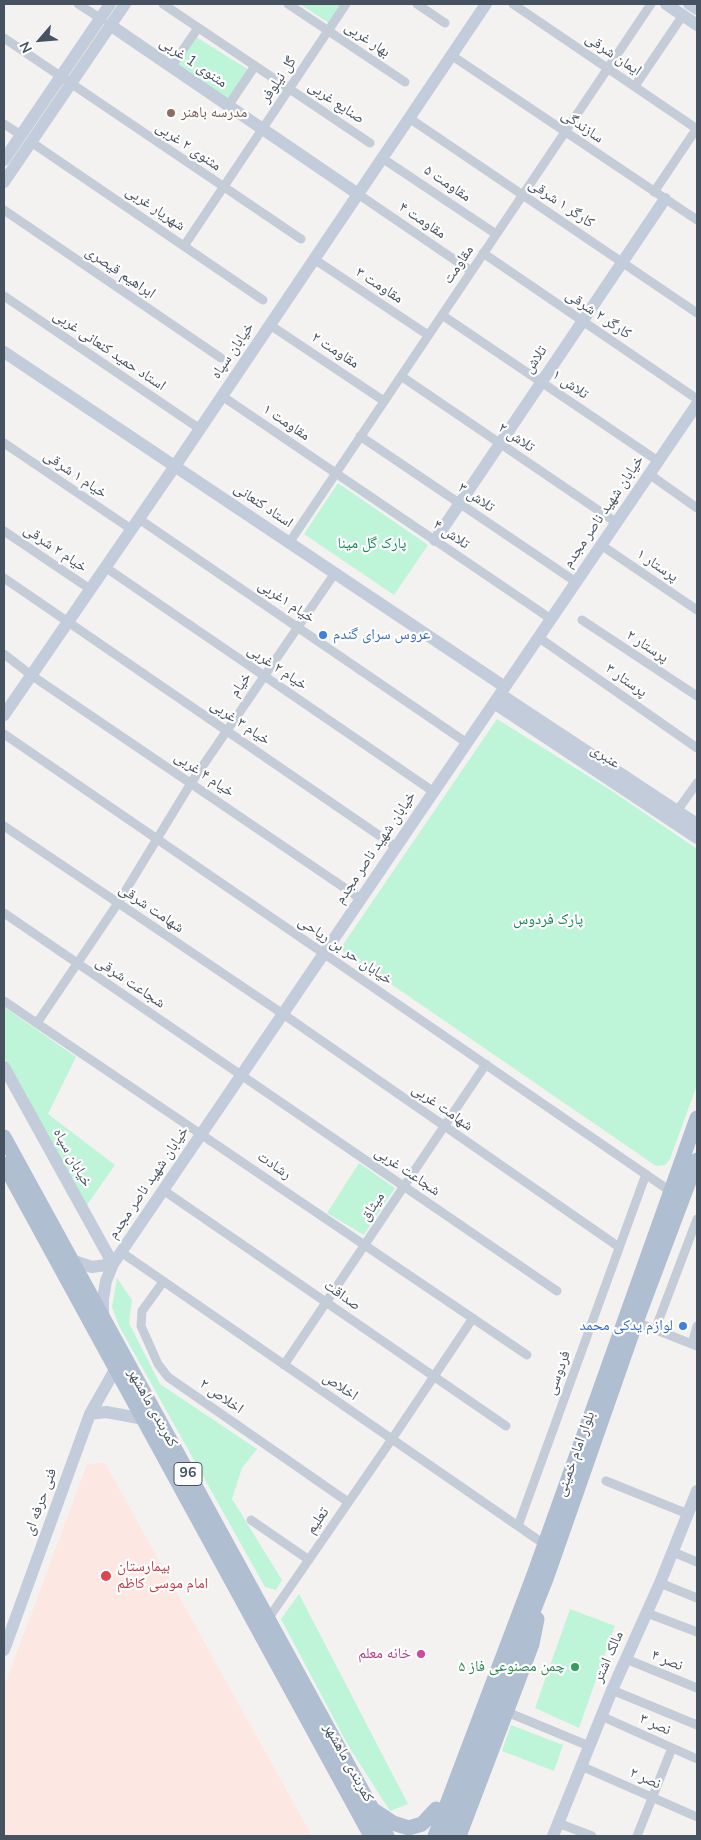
<!DOCTYPE html>
<html>
<head>
<meta charset="utf-8">
<style>
	body { margin:0 }
	#map { position:relative; width:701px; height:1840px; overflow:hidden; background:#f4f2f1; font-family:"Nunito Sans",sans-serif }
	canvas { display:block }
	.frame { position:absolute; inset:0; border:5px solid #475261; pointer-events:none }
	.north { position:absolute; left:15px; top:15px; width:50px; height:50px; -webkit-text-stroke:4px #fff; paint-order:stroke; rotate:243deg; font-size:14px; font-weight:700; line-height:20px; text-align:center; color:#475261 }
	.north::after { content:''; display:block; margin:auto; width:18px; height:22px; background:#475261; clip-path:polygon(50% 0,100% 100%,50% 72%,0 100%) }
</style>
</head>
<body>
<div id="map">
<canvas width="701" height="1840"></canvas>
<div class="frame"></div>
<div class="north">N</div>
</div>
<script>
const g = document.querySelector('canvas').getContext('2d');
g.lineJoin = 'round';
function fillPath(path, color) {
  g.fillStyle = color;
  g.fill(path, 'evenodd');
}
function poly(rows) {
  const path = new Path2D();
  for (const r of rows) {
    path.moveTo(r[0], r[1]);
    for (let i = 2; i < r.length; i += 2) path.lineTo(r[i], r[i + 1]);
  }
  return path;
}
function trace(path, color, width, dash) {
  g.strokeStyle = color;
  g.lineWidth = width;
  g.lineCap = dash ? 'butt' : 'round';
  g.setLineDash(dash || []);
  g.stroke(path);
}
function write(font, color, halo, rows, align = 'center') {
  g.font = font + ' "Nunito Sans","Noto Naskh Arabic",sans-serif';
  g.lineWidth = 4.5;
  g.setLineDash([]);
  g.textBaseline = 'middle';
  g.strokeStyle = halo;
  g.fillStyle = color;
  for (const [text, x, y, turn = 0] of rows) {
    g.save();
    g.translate(x, y);
    g.rotate((+turn || 0) * Math.PI / 180);
    g.textAlign = isNaN(turn) ? turn : align;
    if (halo) g.strokeText(text, 0, 0);
    g.fillText(text, 0, 0);
    g.restore();
  }
}
const medical = poly([
	[105,1463,312,1836,4,1836,4,1687,87,1464]
]);
const green = poly([
	[300,4,342,4,329,23],
	[196,37,249,70,228,101,176,66],
	[338,483,428,545,394,595,304,534],
	[497,719,612,791,697,849,697,1085,670,1159,665,1165,656,1166,340,949],
	[4,1007,76,1057,48,1114,115,1165,87,1205,4,1057],
	[359,1163,395,1188,364,1235,327,1213],
	[117,1278,132,1300,129,1323,160,1384,257,1449,242,1468,232,1499,282,1580,276,1590,265,1587,119,1326,112,1307],
	[299,1594,408,1804,390,1811,349,1747,281,1619],
	[570,1609,615,1626,579,1728,535,1708],
	[511,1725,563,1745,554,1771,502,1751]
]);
const street = poly([
	[78,4,100,18],
	[163,4,370,143],
	[288,4,405,82],
	[417,4,445,23],
	[513,4,697,129],
	[4,38,301,239],
	[451,55,697,220],
	[171,67,198,28],
	[635,86,683,15],
	[228,106,255,66],
	[409,118,697,313],
	[4,124,21,135],
	[31,142,263,300],
	[382,158,496,234],
	[654,192,697,128],
	[358,194,471,271],
	[4,210,221,358],
	[184,246,346,4],
	[483,253,697,399],
	[314,259,428,335],
	[4,296,200,429],
	[442,315,658,461],
	[270,325,384,401],
	[401,376,617,523],
	[222,396,551,619],
	[360,436,576,582],
	[4,443,131,529],
	[649,474,697,508],
	[139,519,467,743],
	[4,531,90,589],
	[289,543,651,4],
	[601,545,697,610],
	[105,567,434,792],
	[4,578,396,847],
	[582,620,697,696],
	[538,637,697,748],
	[4,654,31,675,361,899],
	[4,734,670,1191],
	[677,811,697,783],
	[4,826,283,1014,619,1247],
	[4,913,557,1291],
	[4,1001,527,1355],
	[37,1023,118,903,191,783,335,573],
	[163,1190,506,1426],
	[121,1252,544,1544],
	[163,1282,142,1311,141,1326,158,1364,168,1377,348,1502],
	[636,1322,697,1346],
	[655,1330,697,1219],
	[692,1344,697,1326],
	[284,1365,486,1064],
	[606,1481,688,1514],
	[251,1520,309,1560],
	[518,1526,646,1174],
	[673,1552,697,1562],
	[660,1583,697,1598],
	[647,1613,697,1632],
	[268,1619,392,1439,473,1318],
	[626,1659,697,1688],
	[612,1690,697,1725],
	[507,1712,589,1746],
	[601,1716,697,1759],
	[581,1766,697,1817],
	[558,1823,592,1836],
	[637,1836,672,1748]
]);
const secondary = poly([
	[666,4,697,25],
	[689,4,697,9],
	[110,25,358,194],
	[4,160,110,4],
	[4,182,125,4],
	[4,352,505,687],
	[435,540,665,199],
	[500,694,697,824],
	[494,703,697,838],
	[4,715,175,466,486,4],
	[4,1067,113,1264],
	[71,1260,92,1267,113,1264],
	[103,1318,103,1299,106,1281,113,1264,697,404],
	[90,1414,106,1412,144,1419],
	[4,1650,90,1414,116,1368],
	[553,1836,612,1690,660,1583,697,1491]
]);
const primary = poly([
	[4,1137,387,1836],
	[4,1164,371,1836],
	[375,1811,393,1823,409,1828,422,1824,436,1809],
	[435,1836,535,1572,697,1118],
	[447,1836,495,1707,546,1579,636,1322,697,1160],
	[459,1836,532,1644,537,1619]
]);
const markers = [
	[171,113,5,"#8d6e63"],
	[323,635,5,"#3f7fe0"],
	[683,1326,5,"#3f7fe0"],
	[106,1576,6,"#e0444e"],
	[421,1654,5,"#d1479c"],
	[575,1667,5,"#2e9e5b"]
];
const shields = [
	[188,1474,28]
];
const shieldNames = [
	["96",188,1474]
];
const streetNames = [
	["بهار غربی",367,40,34],
	["ایمان شرقی",613,55,34],
	["مثنوی 1 غربی",193,63,34],
	["گل نیلوفر",279,80,-56],
	["صنایع غربی",336,103,34],
	["سازندگی",582,127,34],
	["مثنوی ۲ غربی",188,147,34],
	["مقاومت ۵",447,184,34],
	["کارگر ۱ شرقی",561,204,34],
	["شهریار غربی",155,209,34],
	["مقاومت ۴",422,221,34],
	["مقاومت",459,265,-56],
	["ابراهیم قیصری",120,273,34],
	["مقاومت ۳",379,286,33],
	["کارگر ۲ شرقی",598,315,34],
	["استاد حمید کنعانی غربی",109,351,34],
	["خیابان سپاه",233,351,-56],
	["مقاومت ۲",335,351,33],
	["تلاش",536,360,-56],
	["تلاش ۱",570,385,34],
	["مقاومت ۱",286,423,34],
	["تلاش ۲",516,438,34],
	["خیام ۱ شرقی",75,475,34],
	["تلاش ۳",476,498,34],
	["استاد کنعانی",263,506,34],
	["خیابان شهید ناصر مجدم",604,512,-56],
	["تلاش ۴",451,535,34],
	["خیام ۲ شرقی",55,549,34],
	["پرستار ۱",657,566,34],
	["خیام ۱غربی",286,602,34],
	["پرستار ۲",647,647,33],
	["خیام ۲ غربی",277,668,34],
	["پرستار ۳",626,681,35],
	["خیام",241,685,-55],
	["خیام ۳ غربی",240,723,34],
	["عنبری",605,757,33],
	["خیام ۴ غربی",204,775,34],
	["خیابان شهید ناصر مجدم",376,848,-56],
	["شهامت شرقی",151,909,34],
	["خیابان حر بن ریاحی",345,951,34],
	["شجاعت شرقی",130,983,34],
	["شهامت غربی",442,1108,35],
	["خیابان سپاه",72,1158,61],
	["رشادت",274,1166,34],
	["شجاعت غربی",407,1172,34],
	["خیابان شهید ناصر مجدم",149,1183,-56],
	["میثاق",373,1207,-56],
	["صداقت",342,1296,35],
	["فردوسی",559,1373,-70],
	["اخلاص",340,1387,34],
	["اخلاص ۲",221,1397,35],
	["کمربندی ماهشهر",152,1408,61],
	["بلوار امام خمینی",576,1454,-70],
	["فنی حرفه ای",41,1502,-70],
	["تعلیم",318,1521,-55],
	["مالک اشتر",609,1657,-66],
	["نصر ۴",667,1661,22],
	["نصر ۳",655,1725,24],
	["کمربندی ماهشهر",348,1763,61],
	["نصر ۲",645,1779,24]
];
const educationNames = [
	["مدرسه باهنر",181,113]
];
const parkNames = [
	["پارک گل مینا",372,544],
	["پارک فردوس",548,920]
];
const shopNames = [
	["عروس سرای گندم",333,635],
	["لوازم یدکی محمد",673,1326,"right"]
];
const healthNames = [
	["بیمارستان",117,1567],
	["امام موسی کاظم",117,1584]
];
const hotelNames = [
	["خانه معلم",411,1654]
];
const leisureNames = [
	["چمن مصنوعی فاز ۵",565,1667]
];
fillPath(medical, '#fde7e2');
fillPath(green, '#bef4d8');
trace(street, '#c4ccd7', 9);
trace(secondary, '#c3ccdb', 12);
trace(primary, '#b0bed2', 15);
for (const [x, y, r, color] of markers) {
  const dot = new Path2D();
  dot.arc(x, y, r, 0, 2 * Math.PI);
  g.fillStyle = color;
  g.fill(dot);
  trace(dot, '#fff', 2);
}
for (const [x, y, w] of shields) {
  const box = new Path2D();
  box.roundRect(x - w / 2, y - 11.5, w, 23, 4);
  g.fillStyle = '#fff';
  g.fill(box);
  trace(box, '#475261', 1);
}
write('bold 14px', '#475261', null, shieldNames);
write('15px', '#475261', '#fff', streetNames);
write('15px', '#785e54', '#fff', educationNames, 'left');
write('15px', '#108555', '#fff', parkNames);
write('15px', '#366cbe', '#fff', shopNames, 'left');
write('15px', '#be3a42', '#fff', healthNames, 'left');
write('15px', '#b23c85', '#fff', hotelNames, 'right');
write('15px', '#27864d', '#fff', leisureNames, 'right');
</script>
</body>
</html>
